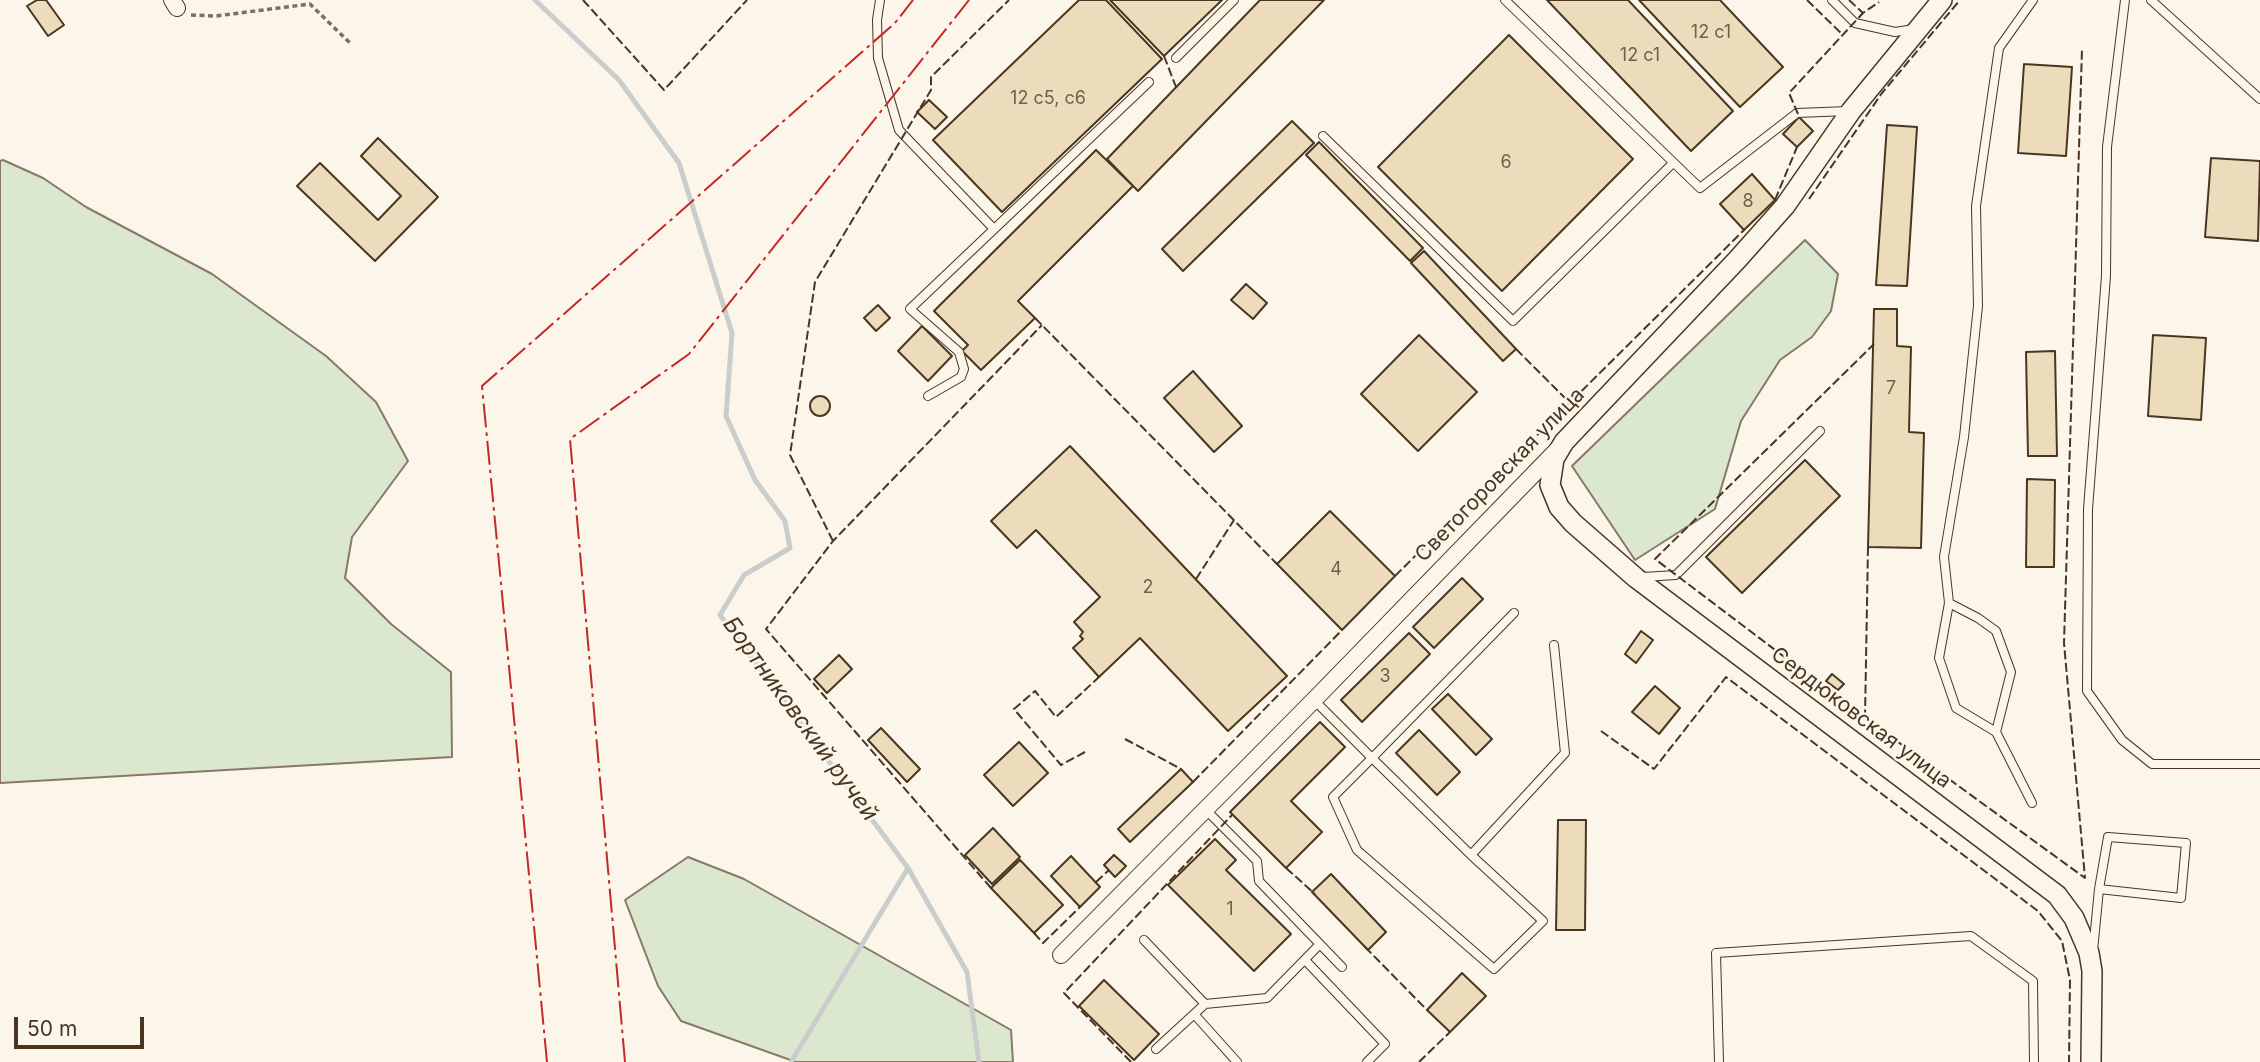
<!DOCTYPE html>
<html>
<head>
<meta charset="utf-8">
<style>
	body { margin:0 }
	#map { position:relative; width:2260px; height:1062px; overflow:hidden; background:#fbf6e9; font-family:Inter,sans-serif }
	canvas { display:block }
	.scale { position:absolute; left:14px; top:1017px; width:130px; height:32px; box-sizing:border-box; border:4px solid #4a3520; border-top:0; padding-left:9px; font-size:21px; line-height:24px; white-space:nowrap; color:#4a3520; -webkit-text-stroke:5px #fbf6e9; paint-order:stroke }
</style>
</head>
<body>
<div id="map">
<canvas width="2260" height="1062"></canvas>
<div class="scale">50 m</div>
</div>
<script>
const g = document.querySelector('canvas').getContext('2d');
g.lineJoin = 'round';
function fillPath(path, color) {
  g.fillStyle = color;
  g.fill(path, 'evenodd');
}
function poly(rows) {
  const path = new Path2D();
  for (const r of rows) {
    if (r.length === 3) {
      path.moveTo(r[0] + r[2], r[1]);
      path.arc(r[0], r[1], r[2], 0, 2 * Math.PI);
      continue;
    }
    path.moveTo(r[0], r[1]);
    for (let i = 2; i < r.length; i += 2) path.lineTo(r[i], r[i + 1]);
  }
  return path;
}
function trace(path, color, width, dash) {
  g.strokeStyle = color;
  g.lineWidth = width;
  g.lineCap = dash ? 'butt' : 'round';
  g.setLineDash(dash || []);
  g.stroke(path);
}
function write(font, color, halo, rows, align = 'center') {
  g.font = font + ' Inter,sans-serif';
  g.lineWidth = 5;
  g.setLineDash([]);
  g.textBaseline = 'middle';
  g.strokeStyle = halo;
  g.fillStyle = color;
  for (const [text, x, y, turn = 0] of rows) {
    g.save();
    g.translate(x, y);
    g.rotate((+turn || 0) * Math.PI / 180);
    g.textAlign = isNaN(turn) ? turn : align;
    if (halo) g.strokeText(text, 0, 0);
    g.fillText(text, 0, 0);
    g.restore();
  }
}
const green = poly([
	[3,160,43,178,86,207,212,274,326,356,376,402,408,461,352,537,345,578,391,624,451,672,452,757,0,783,0,161,3,160],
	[1805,240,1838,274,1831,311,1812,337,1780,360,1741,421,1715,509,1635,560,1572,466,1805,240],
	[688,857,744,879,1011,1030,1013,1062,796,1062,681,1021,658,986,625,900,688,857]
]);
const stream = poly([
	[535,0,619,80,679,163,732,333,726,416,755,480,785,521,790,548,744,575,720,615,908,868,967,972,979,1062],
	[791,1062,908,868]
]);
const building = poly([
	[37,0,46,0,64,25,48,36,27,6,37,0],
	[1079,0,1106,0,1162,59,1002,212,933,140,1079,0],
	[1110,0,1222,0,1164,56,1110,0],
	[1260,0,1324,0,1138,191,1107,159,1260,0],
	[1547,0,1628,0,1733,111,1691,151,1547,0],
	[1639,0,1720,0,1783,67,1740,107,1639,0],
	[1509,35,1633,159,1502,291,1378,167,1509,35],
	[2024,64,2072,67,2066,156,2018,153,2024,64],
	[929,100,947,117,935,129,917,112,929,100],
	[1799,117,1813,131,1797,147,1783,134,1799,117],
	[1292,121,1314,143,1183,271,1162,249,1292,121],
	[1887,125,1917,127,1907,286,1876,285,1887,125],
	[378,138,438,197,375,261,297,186,320,163,378,220,401,196,361,156,378,138],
	[1319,142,1423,248,1410,261,1306,155,1319,142],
	[1096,150,1133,186,1018,301,1035,318,981,370,962,351,968,345,934,311,1096,150],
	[2211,158,2260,161,2258,241,2205,237,2211,158],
	[1752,174,1775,200,1744,230,1720,204,1752,174],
	[1424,251,1516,349,1503,361,1411,263,1424,251],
	[1246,284,1267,303,1253,319,1231,300,1246,284],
	[878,305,890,318,876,331,864,318,878,305],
	[1874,309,1897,309,1897,346,1911,347,1909,432,1924,433,1921,548,1868,547,1874,309],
	[922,326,952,356,928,381,898,351,922,326],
	[1419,335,1477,392,1418,451,1361,394,1419,335],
	[2153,335,2206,338,2201,420,2148,416,2153,335],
	[2055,351,2057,456,2028,456,2026,352,2055,351],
	[1193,371,1242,426,1214,452,1164,398,1193,371],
	[820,406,10],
	[1070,446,1287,676,1228,731,1140,638,1099,677,1073,648,1083,639,1080,636,1083,632,1074,622,1100,597,1036,530,1017,548,991,521,1070,446],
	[1805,460,1840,496,1742,593,1706,557,1805,460],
	[2027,479,2055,480,2054,567,2026,567,2027,479],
	[1330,511,1395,576,1342,630,1277,564,1330,511],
	[1462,578,1483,599,1434,648,1413,627,1462,578],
	[1641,631,1653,640,1636,663,1625,654,1641,631],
	[1409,633,1430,654,1362,722,1341,700,1409,633],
	[839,655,852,669,827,693,814,679,839,655],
	[1832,674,1844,684,1838,690,1826,681,1832,674],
	[1655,686,1680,708,1659,734,1632,712,1655,686],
	[1448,694,1492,739,1476,755,1432,709,1448,694],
	[1320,722,1345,747,1291,801,1322,832,1286,868,1230,812,1320,722],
	[881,728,920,769,907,782,868,740,881,728],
	[1419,730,1460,772,1437,795,1396,753,1419,730],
	[1019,742,1048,773,1013,806,984,775,1019,742],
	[1181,769,1193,782,1130,842,1118,829,1181,769],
	[1558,820,1586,820,1585,930,1556,930,1558,820],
	[993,828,1020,857,992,884,965,855,993,828],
	[1215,839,1236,860,1226,870,1291,934,1254,971,1168,885,1215,839],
	[1114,855,1126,866,1115,877,1104,865,1114,855],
	[1071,856,1100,887,1080,907,1051,876,1071,856],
	[1020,860,1063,905,1034,933,991,888,1020,860],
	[1331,874,1386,932,1368,950,1312,892,1331,874],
	[1462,973,1486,996,1450,1032,1427,1010,1462,973],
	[1104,980,1159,1034,1134,1060,1079,1006,1104,980]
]);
const path = poly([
	[191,15,216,16,310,4,351,44]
]);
const service = poly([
	[880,0,877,20,878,58,899,130,993,228],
	[1505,0,1700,188,1797,113,1848,111],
	[1832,0,1855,23,1895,32,1914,29],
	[2125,0,2107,147,2106,276,2088,509,2087,691,2122,740,2152,764,2260,764],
	[2151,0,2260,99],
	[1176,58,1234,0],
	[1323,136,1513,321,1673,163],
	[928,396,961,377,964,369,959,352,910,309,1149,82],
	[1643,577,1676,575,1820,431],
	[1949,603,1978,618,1996,631,2011,672,1996,732],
	[1314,700,1372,758,1471,855,1543,921,1494,969,1357,850,1333,797,1372,758,1514,613],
	[2032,803,1996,732,1956,708,1939,658,1949,603,1944,557,1964,437,1978,306,1976,206,1999,48,2033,0],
	[1205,809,1257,861,1259,881,1342,967],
	[1471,855,1565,753,1554,645],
	[1144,940,1205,1004],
	[2093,951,2099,889,2108,837,2186,843,2181,898,2099,889],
	[1305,960,1385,1044,1367,1062],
	[1194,1014,1237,1062],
	[1156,1049,1205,1004,1267,998,1320,944],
	[1719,1062,1716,953,1971,936,2033,981,2034,1062]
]);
const minor = poly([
	[172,0,177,8],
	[1061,955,1314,700,1557,450]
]);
const tertiary = poly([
	[1942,0,1851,111,1785,206,1737,260,1564,442,1554,459,1550,485,1559,507,1573,523,1636,578,2057,895,2074,918,2089,953,2092,971,2091,1062]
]);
const fence = poly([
	[583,0,664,90,747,0],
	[1807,0,1843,35],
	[1849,0,1863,13,1879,2],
	[1164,56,1176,87],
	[1798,114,1789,93,1863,13],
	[1809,199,1882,93,1960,0],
	[1775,200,1797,147],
	[1035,318,1277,564],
	[1516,349,1570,403],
	[833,541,790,455,815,282,931,90,931,77,1009,0],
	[1868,547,1865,718,2085,878,2064,643,2082,49],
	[1395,576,1744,230],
	[1196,579,1234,520],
	[1865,718,1655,559,1874,344],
	[1601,731,1654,769,1726,677,2038,911,2062,941,2070,980,2069,1062],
	[1125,739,1181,769],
	[1085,752,1061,765,1014,709,1035,691,1056,717,1099,677],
	[1193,782,1342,630],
	[1286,868,1315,894],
	[1096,882,1109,870],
	[991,888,766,629,833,541,1042,325],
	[1034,933,1043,943,1080,907],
	[1365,947,1427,1010],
	[1131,1062,1064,993,1232,815],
	[1419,1062,1450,1032]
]);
const power = poly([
	[547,1062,482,386,895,23,913,0],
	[625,1062,570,439,689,354,969,0]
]);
const numberNames = [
	["12 с1",1711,33],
	["12 с1",1640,56],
	["12 с5, с6",1048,99],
	["6",1506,163],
	["8",1748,202],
	["7",1891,389],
	["4",1336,570],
	["2",1148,588],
	["3",1385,677],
	["1",1230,910]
];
const streetNames = [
	["Светогоровская улица",1500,475,-46],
	["Сердюковская улица",1861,718,37]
];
const waterNames = [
	["Бортниковский ручей",800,719,54]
];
fillPath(green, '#dce7d0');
trace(green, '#887966', 2);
trace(stream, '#c9cecd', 5);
fillPath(building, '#ecdcbc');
trace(building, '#4a3520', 2);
trace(service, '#4a3520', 10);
trace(minor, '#4a3520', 18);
trace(tertiary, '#4a3520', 22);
trace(path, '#7f6f5c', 3.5, [5, 3.5]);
trace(service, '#fbf6e9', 8);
trace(minor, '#fbf6e9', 16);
trace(tertiary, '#fbf6e9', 19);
trace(fence, '#4a3520', 2, [9, 3.5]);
trace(power, '#c62828', 2, [24, 5, 3.5, 5]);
write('18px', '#725f47', null, numberNames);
write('21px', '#4a3520', '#fbf6e9', streetNames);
write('italic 23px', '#4a3520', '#fbf6e9', waterNames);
</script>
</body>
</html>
